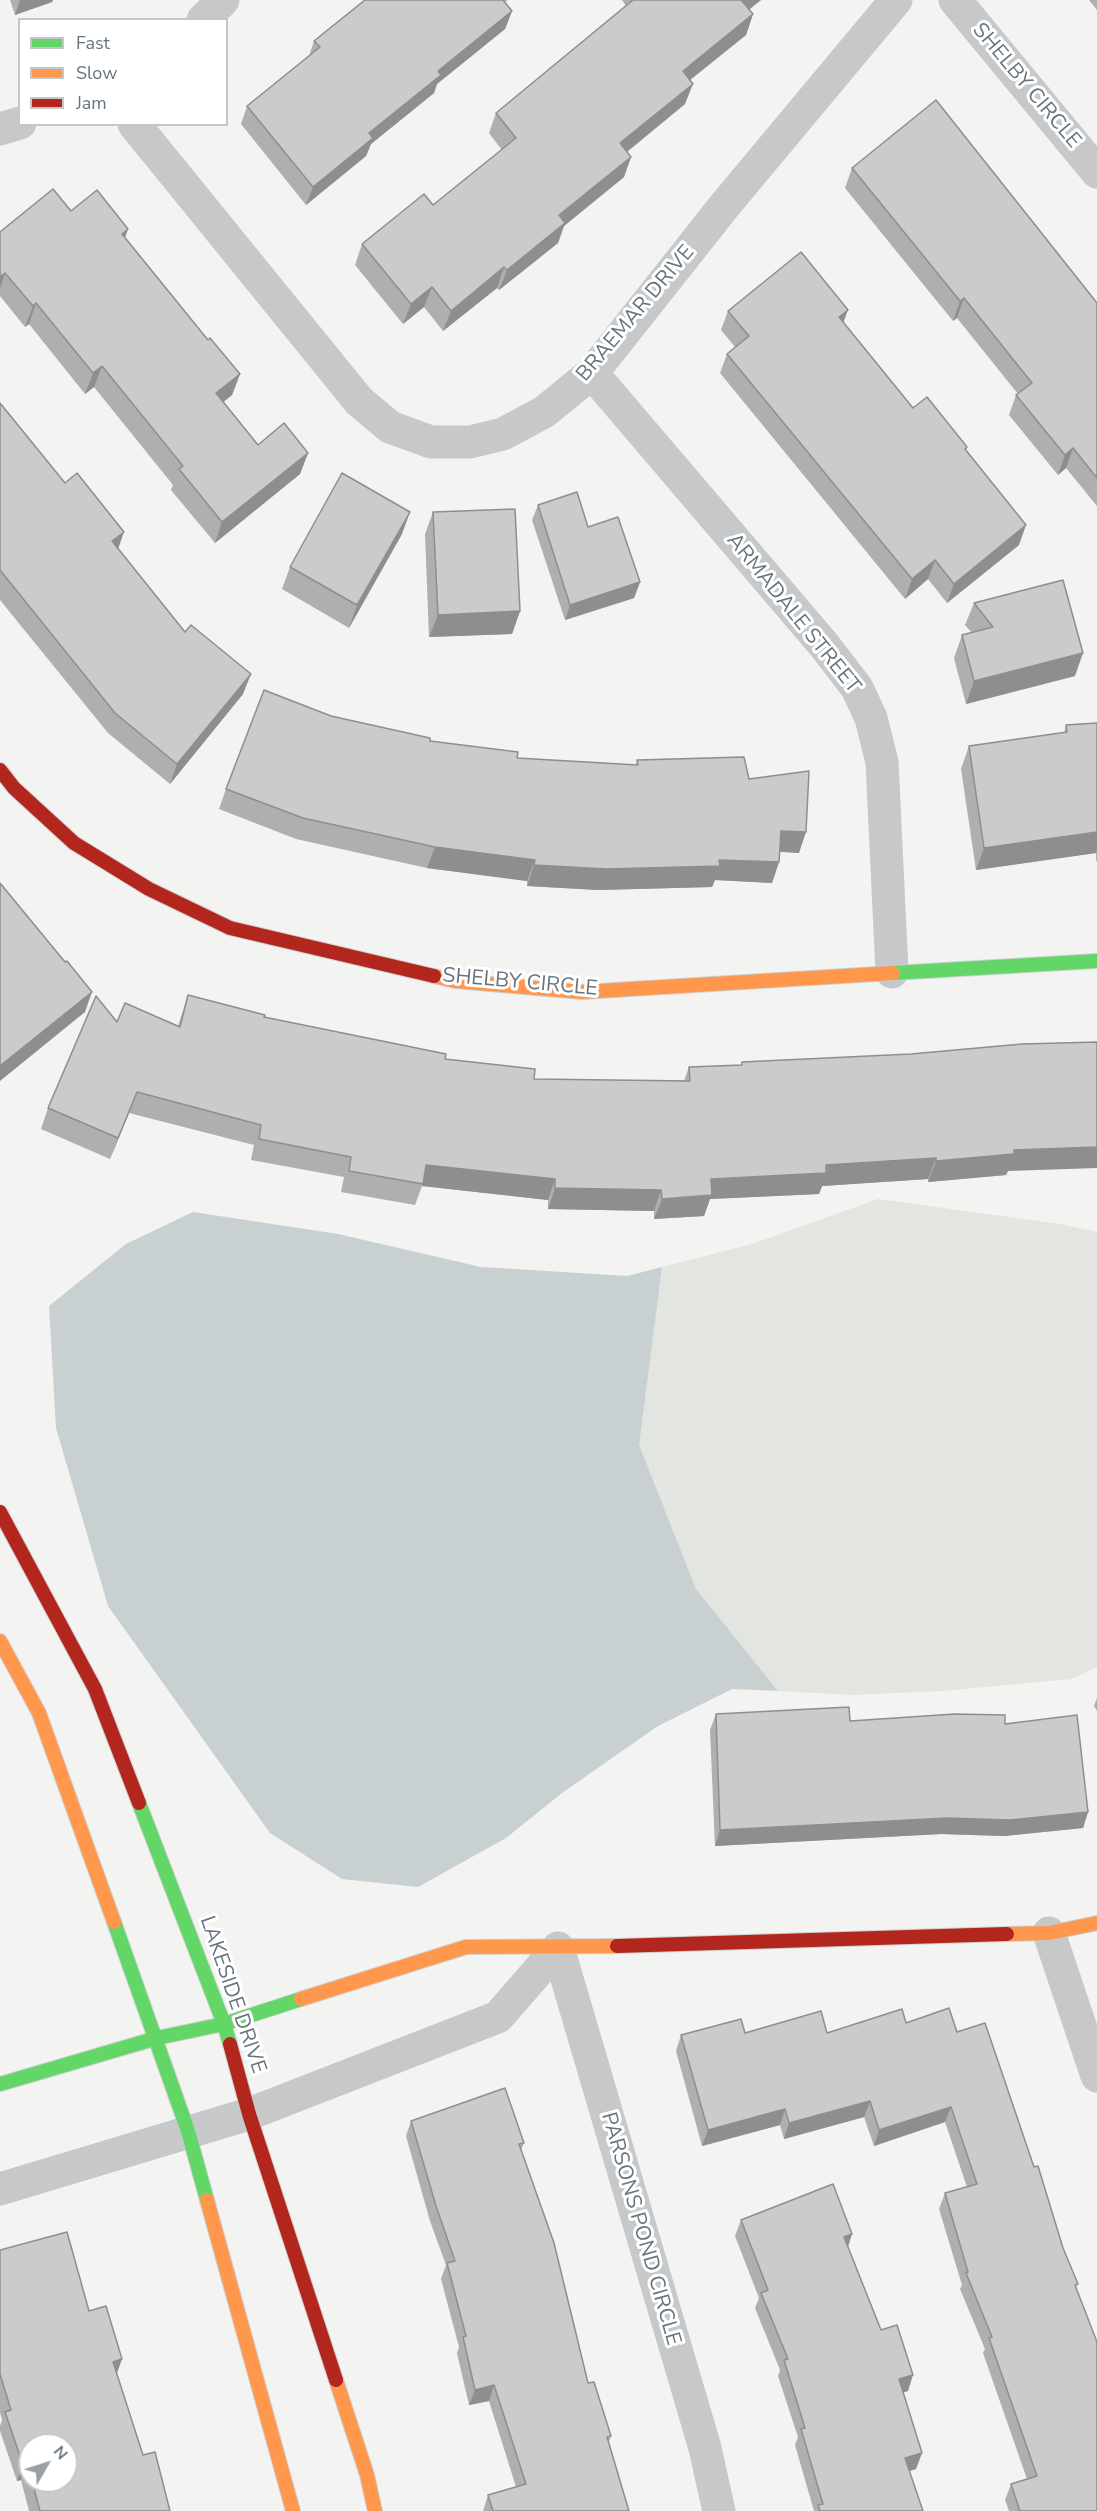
<!DOCTYPE html>
<html>
<head>
<meta charset="utf-8">
<style>
	body { margin:0 }
	#map { position:relative; width:1097px; height:2511px; overflow:hidden; background:#f3f3f1; font-family:"Nunito Sans",sans-serif }
	canvas { display:block }
	.legend { position:absolute; left:18px; top:18px; width:210px; height:108px; box-sizing:border-box; background:#fff; border:2px solid #c2c7cc; margin:0; padding:8px 10px; list-style:none; font-size:18px; color:#66747f }
	.legend li { display:flex; align-items:center; gap:12px; height:30px }
	.legend b { width:30px; border:2px solid #c2c7cc }
	.north { position:absolute; left:18px; top:2433px; width:60px; height:60px; box-sizing:border-box; background:#fff; border:2px solid #c2c7cc; border-radius:50%; rotate:51deg; font-size:16px; font-weight:700; line-height:24px; text-align:center; color:#66747f }
	.north::after { content:''; display:block; margin:auto; width:21px; height:27px; background:#97a0a7; clip-path:polygon(50% 0,100% 100%,50% 72%,0 100%) }
</style>
</head>
<body>
<div id="map">
<canvas width="1097" height="2511"></canvas>
<ul class="legend">
<li><b style="height:8px;background:#63d668"></b>Fast</li>
<li><b style="height:8px;background:#ff974d"></b>Slow</li>
<li><b style="height:8px;background:#b3261e"></b>Jam</li>
</ul>
<div class="north">N</div>
</div>
<script>
const g = document.querySelector('canvas').getContext('2d');
g.lineJoin = 'round';
function fillPath(path, color) {
  g.fillStyle = color;
  g.fill(path, 'evenodd');
}
function poly(rows) {
  const path = new Path2D();
  for (const r of rows) {
    path.moveTo(r[0], r[1]);
    for (let i = 2; i < r.length; i += 2) path.lineTo(r[i], r[i + 1]);
  }
  return path;
}
function trace(path, color, width, dash) {
  g.strokeStyle = color;
  g.lineWidth = width;
  g.lineCap = dash ? 'butt' : 'round';
  g.setLineDash(dash || []);
  g.stroke(path);
}
function write(font, color, halo, rows, align = 'center') {
  g.font = font + ' "Nunito Sans",sans-serif';
  g.lineWidth = 6;
  g.setLineDash([]);
  g.textBaseline = 'middle';
  g.strokeStyle = halo;
  g.fillStyle = color;
  for (const [text, x, y, turn = 0] of rows) {
    g.save();
    g.translate(x, y);
    g.rotate((+turn || 0) * Math.PI / 180);
    g.textAlign = isNaN(turn) ? turn : align;
    if (halo) g.strokeText(text, 0, 0);
    g.fillText(text, 0, 0);
    g.restore();
  }
}
const green = poly([
	[878,1199,1060,1224,1097,1232,1097,1667,1071,1679,942,1691,852,1695,778,1691,696,1590,638,1445,662,1267,752,1244]
]);
const water = poly([
	[193,1212,338,1234,481,1267,627,1276,662,1267,639,1445,696,1589,778,1691,732,1689,658,1726,562,1793,506,1838,418,1887,342,1879,270,1833,108,1606,56,1428,49,1306,126,1244]
]);
const street = poly([
	[955,0,1097,172],
	[203,20,223,0],
	[134,124,359,401,390,427,431,442,470,442,503,434,544,412,592,373,725,205,896,0],
	[0,129,20,123],
	[592,373,824,645,857,688,871,718,882,762,892,972],
	[1049,1933,1097,2076],
	[558,1948,705,2448,719,2511],
	[0,2189,249,2114,498,2017,558,1948]
]);
const fast = poly([
	[893,973,1097,961],
	[139,1803,224,2024,230,2044],
	[114,1922,188,2131,207,2200],
	[0,2084,157,2038,224,2024,301,1999]
]);
const slow = poly([
	[434,976,455,981,582,992,893,973],
	[0,1641,39,1713,114,1922],
	[1007,1934,1049,1933,1097,1923],
	[301,1999,466,1947,617,1946],
	[207,2200,293,2511],
	[336,2380,367,2475,375,2511]
]);
const jam = poly([
	[0,770,14,788,74,843,149,889,230,928,434,976],
	[0,1512,95,1689,139,1803],
	[617,1946,1007,1934],
	[230,2044,249,2114,336,2380]
]);
const wall = poly([
	[10,0,53,0,52,2,15,15],
	[365,0,508,0,505,2,512,11,505,29,437,84,434,93,371,144,366,156,306,205,241,124,247,106,309,56,314,41],
	[622,0,761,0,749,9,753,14,746,35,690,80,685,104,627,152,631,157,624,177,564,226,558,243,499,290,497,288,443,331,424,307,403,324,355,265,362,244,433,205,502,150,489,133,496,113,626,6],
	[1089,0,1097,0,1097,10],
	[852,168,1097,303,1097,506,1066,468,1058,475,1009,415,1016,395,1018,394,957,318,953,321,845,188],
	[71,211,125,238,208,340,240,374,232,395,223,402,258,445,308,453,300,474,215,543,171,490,173,485,94,387,85,394,29,324,25,327,0,296,0,232],
	[728,311,844,323,913,408,967,447,966,451,1019,545,947,603,928,579,905,599,720,373,727,354,735,347,721,330],
	[0,403,185,632,243,694,170,784,108,733,0,600],
	[538,505,588,527,640,582,634,598,565,620,532,520],
	[433,512,520,611,512,634,429,637,425,534],
	[402,534,349,628,282,589,290,567],
	[974,603,1075,676,966,704,954,658,962,635,972,633,965,625],
	[331,716,430,741,517,758,636,765,637,760,749,779,799,853,780,852,779,862,772,883,715,880,712,887,598,890,527,886,527,881,427,868,296,839,219,809,226,789],
	[1097,723,1097,861,1096,861,1096,853,976,870,961,769,969,746,1064,733,1066,725],
	[188,995,264,1017,534,1079,684,1081,689,1067,741,1065,742,1062,1008,1171,1006,1175,928,1182,928,1179,822,1186,819,1194,710,1199,704,1216,654,1219,654,1211,548,1209,548,1200,422,1186,415,1205,341,1192,344,1177,251,1160,254,1145,129,1113,110,1159,41,1129,48,1108,117,1022,178,1026],
	[1097,1698,1097,1711,1094,1706],
	[716,1714,850,1721,1005,1724,1088,1812,1083,1828,1004,1836,941,1834,715,1846,710,1730],
	[906,2023,957,2032,1034,2167,1077,2288,1097,2511,1009,2511,1005,2500,1011,2484,1027,2479,983,2353,985,2349,960,2289,962,2285,939,2209,945,2193,967,2187,945,2122,874,2146,864,2117,784,2139,780,2125,702,2146,676,2051,681,2035,745,2033,827,2033],
	[411,2121,524,2143,521,2150,588,2383,611,2436,609,2442,629,2511,483,2511,488,2495,516,2487,489,2401,469,2405,457,2353,459,2347,441,2279,446,2265,430,2221,406,2136],
	[741,2220,848,2246,881,2330,908,2391,903,2392,916,2469,909,2471,923,2511,814,2511,795,2445,798,2437,778,2376,780,2370,755,2308,759,2298,735,2236],
	[0,2250,89,2311,117,2374,143,2455,170,2511,29,2511,21,2480,17,2481,0,2431,0,2426,2,2420,0,2412],
	[30,2445,66,2481,30,2481]
]);
const shadedWall = poly([
	[20,0,53,0,52,2,15,15],
	[743,0,761,0,735,21],
	[512,11,505,29,437,84,434,93,371,144,366,156,306,205,313,187,369,133,438,71],
	[753,14,746,35,675,92,683,71],
	[693,84,685,104,612,164,620,143],
	[631,157,624,177,564,226,558,243,499,290,507,270,559,215],
	[128,229,121,250,122,234],
	[504,267,497,288,443,331,451,311],
	[5,273,0,288,0,277],
	[432,287,424,307,403,324,411,304],
	[964,298,957,318,953,321,960,301],
	[36,303,29,324,25,327,33,306],
	[848,310,841,329,839,317],
	[102,366,94,387,85,394,93,373],
	[240,374,232,395,209,414,216,393],
	[1073,448,1066,468,1058,475,1065,455],
	[308,453,300,474,215,543,222,522],
	[410,512,402,534,349,628,357,605],
	[1026,525,1019,545,947,603,954,584],
	[124,532,117,552,112,541],
	[935,560,928,579,905,599,912,579],
	[640,582,634,598,565,620,570,605],
	[520,611,512,634,429,637,438,615],
	[1083,653,1075,676,966,704,974,681],
	[251,674,243,694,170,784,177,764],
	[781,831,806,832,799,853,773,851],
	[1097,832,1097,850,1096,853,976,870,984,848],
	[435,847,535,860,527,881,427,868],
	[719,860,779,862,772,883,715,880,712,887,598,890,527,886,534,865],
	[92,992,85,1012,0,1081,0,1066],
	[137,1092,129,1113,110,1159,118,1138],
	[1097,1147,1097,1168,1008,1171,1006,1175,928,1182,936,1161,1014,1150],
	[936,1158,928,1179,822,1186,819,1194,710,1199,704,1216,654,1219,662,1199,711,1179,826,1165],
	[426,1165,555,1179,548,1200,422,1186],
	[555,1188,661,1190,654,1211,548,1209],
	[1088,1812,1083,1828,1004,1836,941,1834,715,1846,720,1830,947,1818],
	[870,2101,864,2117,784,2139,789,2123],
	[951,2107,945,2122,874,2146,879,2130],
	[785,2109,780,2125,702,2146,708,2130],
	[852,2234,847,2250,844,2237],
	[122,2359,116,2376,113,2362],
	[913,2375,908,2391,893,2395,899,2379],
	[494,2385,489,2401,469,2405,475,2390],
	[922,2453,916,2469,899,2474,905,2458],
	[27,2463,21,2480,17,2481,23,2465]
]);
const building = poly([
	[365,0,503,0,512,11,438,71,441,75,369,133,373,138,313,187,247,106,320,47,314,41,365,0],
	[633,0,743,0,742,1,753,14,683,71,693,84,620,143,631,157,559,215,565,223,507,270,504,267,451,311,432,287,411,304,362,244,424,194,433,205,516,138,496,113,633,0],
	[936,100,1097,303,1097,478,1073,448,1065,455,1016,395,1032,383,964,298,960,301,852,168,936,100],
	[53,189,71,211,97,190,128,229,122,234,208,340,210,338,240,374,216,393,258,445,284,423,308,453,222,522,179,469,183,466,102,366,93,373,36,303,33,306,5,273,0,277,0,232,53,189],
	[801,252,848,310,839,317,913,408,927,397,967,447,965,449,1026,525,954,584,935,560,912,579,727,354,749,336,728,311,801,252],
	[0,403,65,483,77,473,124,532,112,541,185,632,191,625,251,674,177,764,115,713,0,570,0,403],
	[342,473,410,512,357,605,290,567,342,473],
	[577,492,588,527,618,517,640,582,570,605,538,505,577,492],
	[515,509,520,611,438,615,433,512,515,509],
	[1063,580,1083,653,974,681,962,635,993,627,974,603,1063,580],
	[264,690,331,716,430,738,430,741,518,752,517,758,638,765,637,760,744,757,749,779,809,771,806,832,781,831,779,862,719,860,720,866,606,869,534,865,535,860,435,847,303,818,226,789,264,690],
	[1097,723,1097,832,984,848,969,746,1067,732,1066,725,1097,723],
	[0,883,65,962,67,961,92,992,0,1066,0,883],
	[188,995,265,1015,264,1017,446,1054,445,1059,535,1069,534,1079,690,1081,689,1067,742,1065,742,1062,911,1054,1022,1044,1097,1042,1097,1147,1014,1150,1014,1154,936,1161,936,1158,826,1165,826,1173,711,1179,712,1195,662,1199,661,1190,555,1188,555,1179,426,1165,423,1184,349,1171,351,1157,259,1139,261,1125,137,1092,118,1138,48,1108,96,996,117,1022,125,1003,180,1027,188,995],
	[849,1707,850,1721,955,1714,1005,1715,1005,1724,1077,1715,1088,1812,1010,1820,947,1818,720,1830,716,1714,849,1707],
	[949,2008,957,2032,985,2023,1034,2167,1038,2166,1063,2248,1078,2284,1075,2285,1097,2342,1097,2511,1020,2511,1011,2484,1037,2476,989,2338,992,2337,966,2273,968,2272,945,2193,977,2184,951,2107,879,2130,870,2101,789,2123,785,2109,708,2130,681,2035,741,2019,745,2033,821,2011,827,2033,902,2009,906,2023,949,2008],
	[505,2088,524,2143,519,2144,554,2243,588,2383,594,2382,611,2436,607,2437,629,2511,493,2511,488,2495,526,2484,494,2385,475,2390,463,2337,466,2336,447,2263,455,2261,436,2206,411,2121,505,2088],
	[833,2184,852,2234,844,2237,881,2330,897,2325,913,2375,899,2379,922,2453,905,2458,923,2511,820,2511,818,2505,823,2504,801,2429,805,2428,784,2360,788,2359,761,2293,768,2290,741,2220,833,2184],
	[67,2232,89,2311,106,2306,122,2359,113,2362,143,2455,155,2452,170,2511,40,2511,32,2481,66,2481,66,2445,30,2445,30,2474,27,2463,23,2465,5,2412,11,2410,0,2374,0,2250,67,2232]
]);
const streetNames = [
	["SHELBY CIRCLE",1026,86,50],
	["BRAEMAR DRIVE",636,314,-50],
	["ARMADALE STREET",793,614,51],
	["SHELBY CIRCLE",520,983,5],
	["LAKESIDE DRIVE",232,1995,71],
	["PARSONS POND CIRCLE",640,2229,74]
];
fillPath(green, '#e2e5e0');
fillPath(water, '#c8d0d2');
trace(fast, '#d0d0d0', 16);
trace(slow, '#d0d0d0', 16);
trace(jam, '#d0d0d0', 16);
trace(street, '#c7c8c9', 33);
trace(fast, '#63d668', 14);
trace(slow, '#ff974d', 14);
trace(jam, '#b3261e', 14);
fillPath(wall, '#aeafaf');
fillPath(shadedWall, '#8d8e8e');
fillPath(building, '#cacbcb');
trace(building, '#8d8e8e', 1.5);
write('21px', '#66747f', '#fff', streetNames);
</script>
</body>
</html>
